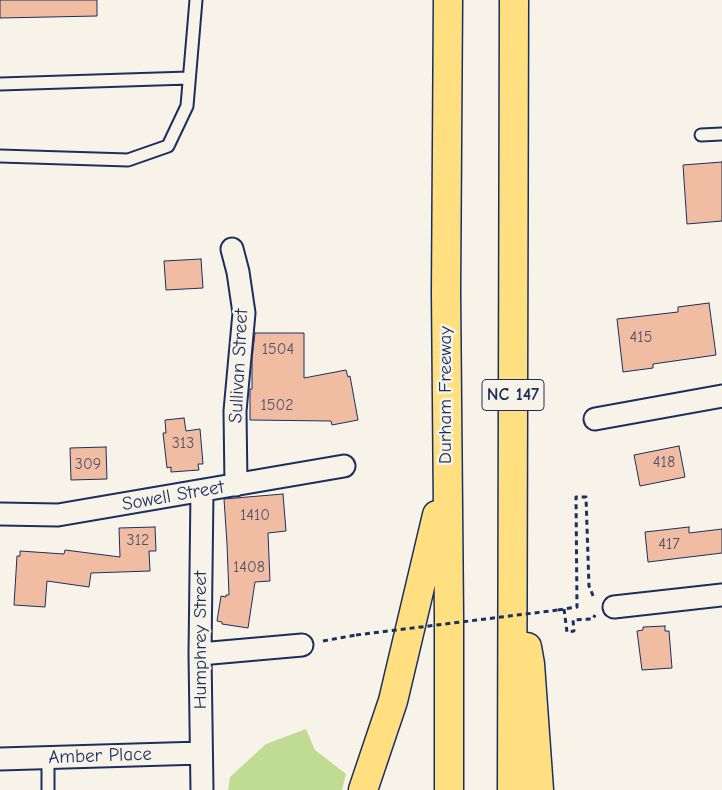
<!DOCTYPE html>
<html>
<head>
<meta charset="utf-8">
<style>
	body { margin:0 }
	canvas { display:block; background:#f7f3e8 }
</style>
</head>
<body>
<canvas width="722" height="790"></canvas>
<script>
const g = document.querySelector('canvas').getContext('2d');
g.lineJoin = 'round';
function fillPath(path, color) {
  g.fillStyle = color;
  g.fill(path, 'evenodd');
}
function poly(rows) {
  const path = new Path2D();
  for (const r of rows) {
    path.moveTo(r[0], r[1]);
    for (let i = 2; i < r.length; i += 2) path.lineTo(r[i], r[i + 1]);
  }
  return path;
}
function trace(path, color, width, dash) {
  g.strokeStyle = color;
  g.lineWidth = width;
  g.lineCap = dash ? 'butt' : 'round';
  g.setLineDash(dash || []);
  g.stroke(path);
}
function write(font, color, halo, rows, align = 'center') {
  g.font = font + ' "Comic Neue",sans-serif';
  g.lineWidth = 5;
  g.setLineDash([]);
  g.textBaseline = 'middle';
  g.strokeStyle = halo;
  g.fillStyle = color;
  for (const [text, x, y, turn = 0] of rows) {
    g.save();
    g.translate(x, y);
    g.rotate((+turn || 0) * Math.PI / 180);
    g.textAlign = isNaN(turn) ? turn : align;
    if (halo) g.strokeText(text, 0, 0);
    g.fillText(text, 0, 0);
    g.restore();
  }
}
const green = poly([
	[306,729,315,750,346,774,342,790,228,790,230,777,266,744]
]);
const building = poly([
	[0,0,97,0,97,16,0,18,0,0],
	[722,162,722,221,687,224,683,165,722,162],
	[201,259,203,288,166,290,164,261,201,259],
	[709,303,716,355,653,364,653,368,623,372,617,319,678,312,678,307,709,303],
	[255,333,304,333,304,378,346,370,348,377,350,376,358,420,332,425,331,421,250,420,250,389,252,389,252,359,255,333],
	[184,418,186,431,200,429,203,464,198,464,199,470,171,472,171,467,167,468,163,433,166,433,165,420,184,418],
	[679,446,685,477,640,486,634,455,679,446],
	[106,447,107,479,71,480,70,448,106,447],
	[283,494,286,531,268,533,270,581,255,582,248,628,222,624,222,622,217,621,221,596,226,597,226,595,229,595,227,544,224,499,283,494],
	[155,527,156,551,149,551,150,571,91,573,89,587,47,581,45,607,14,605,17,556,20,556,20,551,64,554,65,550,120,557,119,528,155,527],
	[689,527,689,533,722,529,722,553,648,562,645,532,689,527],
	[665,626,665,631,669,631,672,668,642,670,637,631,643,630,643,627,665,626]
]);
const path = poly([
	[564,609,567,632,574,631,573,620,593,619,595,615],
	[558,610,577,607,576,497,586,497,589,586,594,598],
	[323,641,356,635]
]);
const service = poly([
	[0,84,189,78],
	[701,135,722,134],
	[0,156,128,160,168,146,187,106,196,0],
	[48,790,48,757]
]);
const minor = poly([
	[232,249,238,272,244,313,235,411,236,485],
	[595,419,722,396],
	[0,514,58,515,344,466],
	[614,607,722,595],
	[200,654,302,645],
	[0,759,201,753],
	[202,790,200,654,202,491]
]);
const motorway = poly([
	[448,0,446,292,449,617,449,790],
	[527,647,530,664,539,790],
	[363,790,393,701,437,515],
	[512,790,514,0]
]);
const pathBridge = poly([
	[356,635,558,610]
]);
const numberNames = [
	["415",641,337],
	["1504",278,349],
	["1502",277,405],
	["313",183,443],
	["418",664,462],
	["309",88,464],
	["1410",255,515],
	["312",138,540],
	["417",669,544],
	["1408",249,567]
];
const shields = [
	[513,395,62]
];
const shieldNames = [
	["NC 147",513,395]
];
const streetNames = [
	["Sullivan Street",239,366,-87],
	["Durham Freeway",446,395,-90],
	["Sowell Street",173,496,-10],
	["Humphrey Street",201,640,-90],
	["Amber Place",100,756,-2]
];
fillPath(green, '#c0dc93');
fillPath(building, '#f1bda2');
trace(building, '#1b2f5e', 1);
trace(service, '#1b2f5e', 15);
trace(minor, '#1b2f5e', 25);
trace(motorway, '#1b2f5e', 31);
trace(path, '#1b2f5e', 3, [5, 4]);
trace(service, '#f7f3e8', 11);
trace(minor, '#f7f3e8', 21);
trace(motorway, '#ffdf80', 28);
trace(pathBridge, '#1b2f5e', 3, [5, 4]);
write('16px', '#50526f', null, numberNames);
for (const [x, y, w] of shields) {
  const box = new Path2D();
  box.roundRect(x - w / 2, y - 15.5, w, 31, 4);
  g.fillStyle = '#f7f3e8';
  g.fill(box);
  trace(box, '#1b2f5e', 1);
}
write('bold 18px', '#1b2f5e', null, shieldNames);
write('19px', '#1b2f5e', '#f7f3e8', streetNames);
</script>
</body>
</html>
